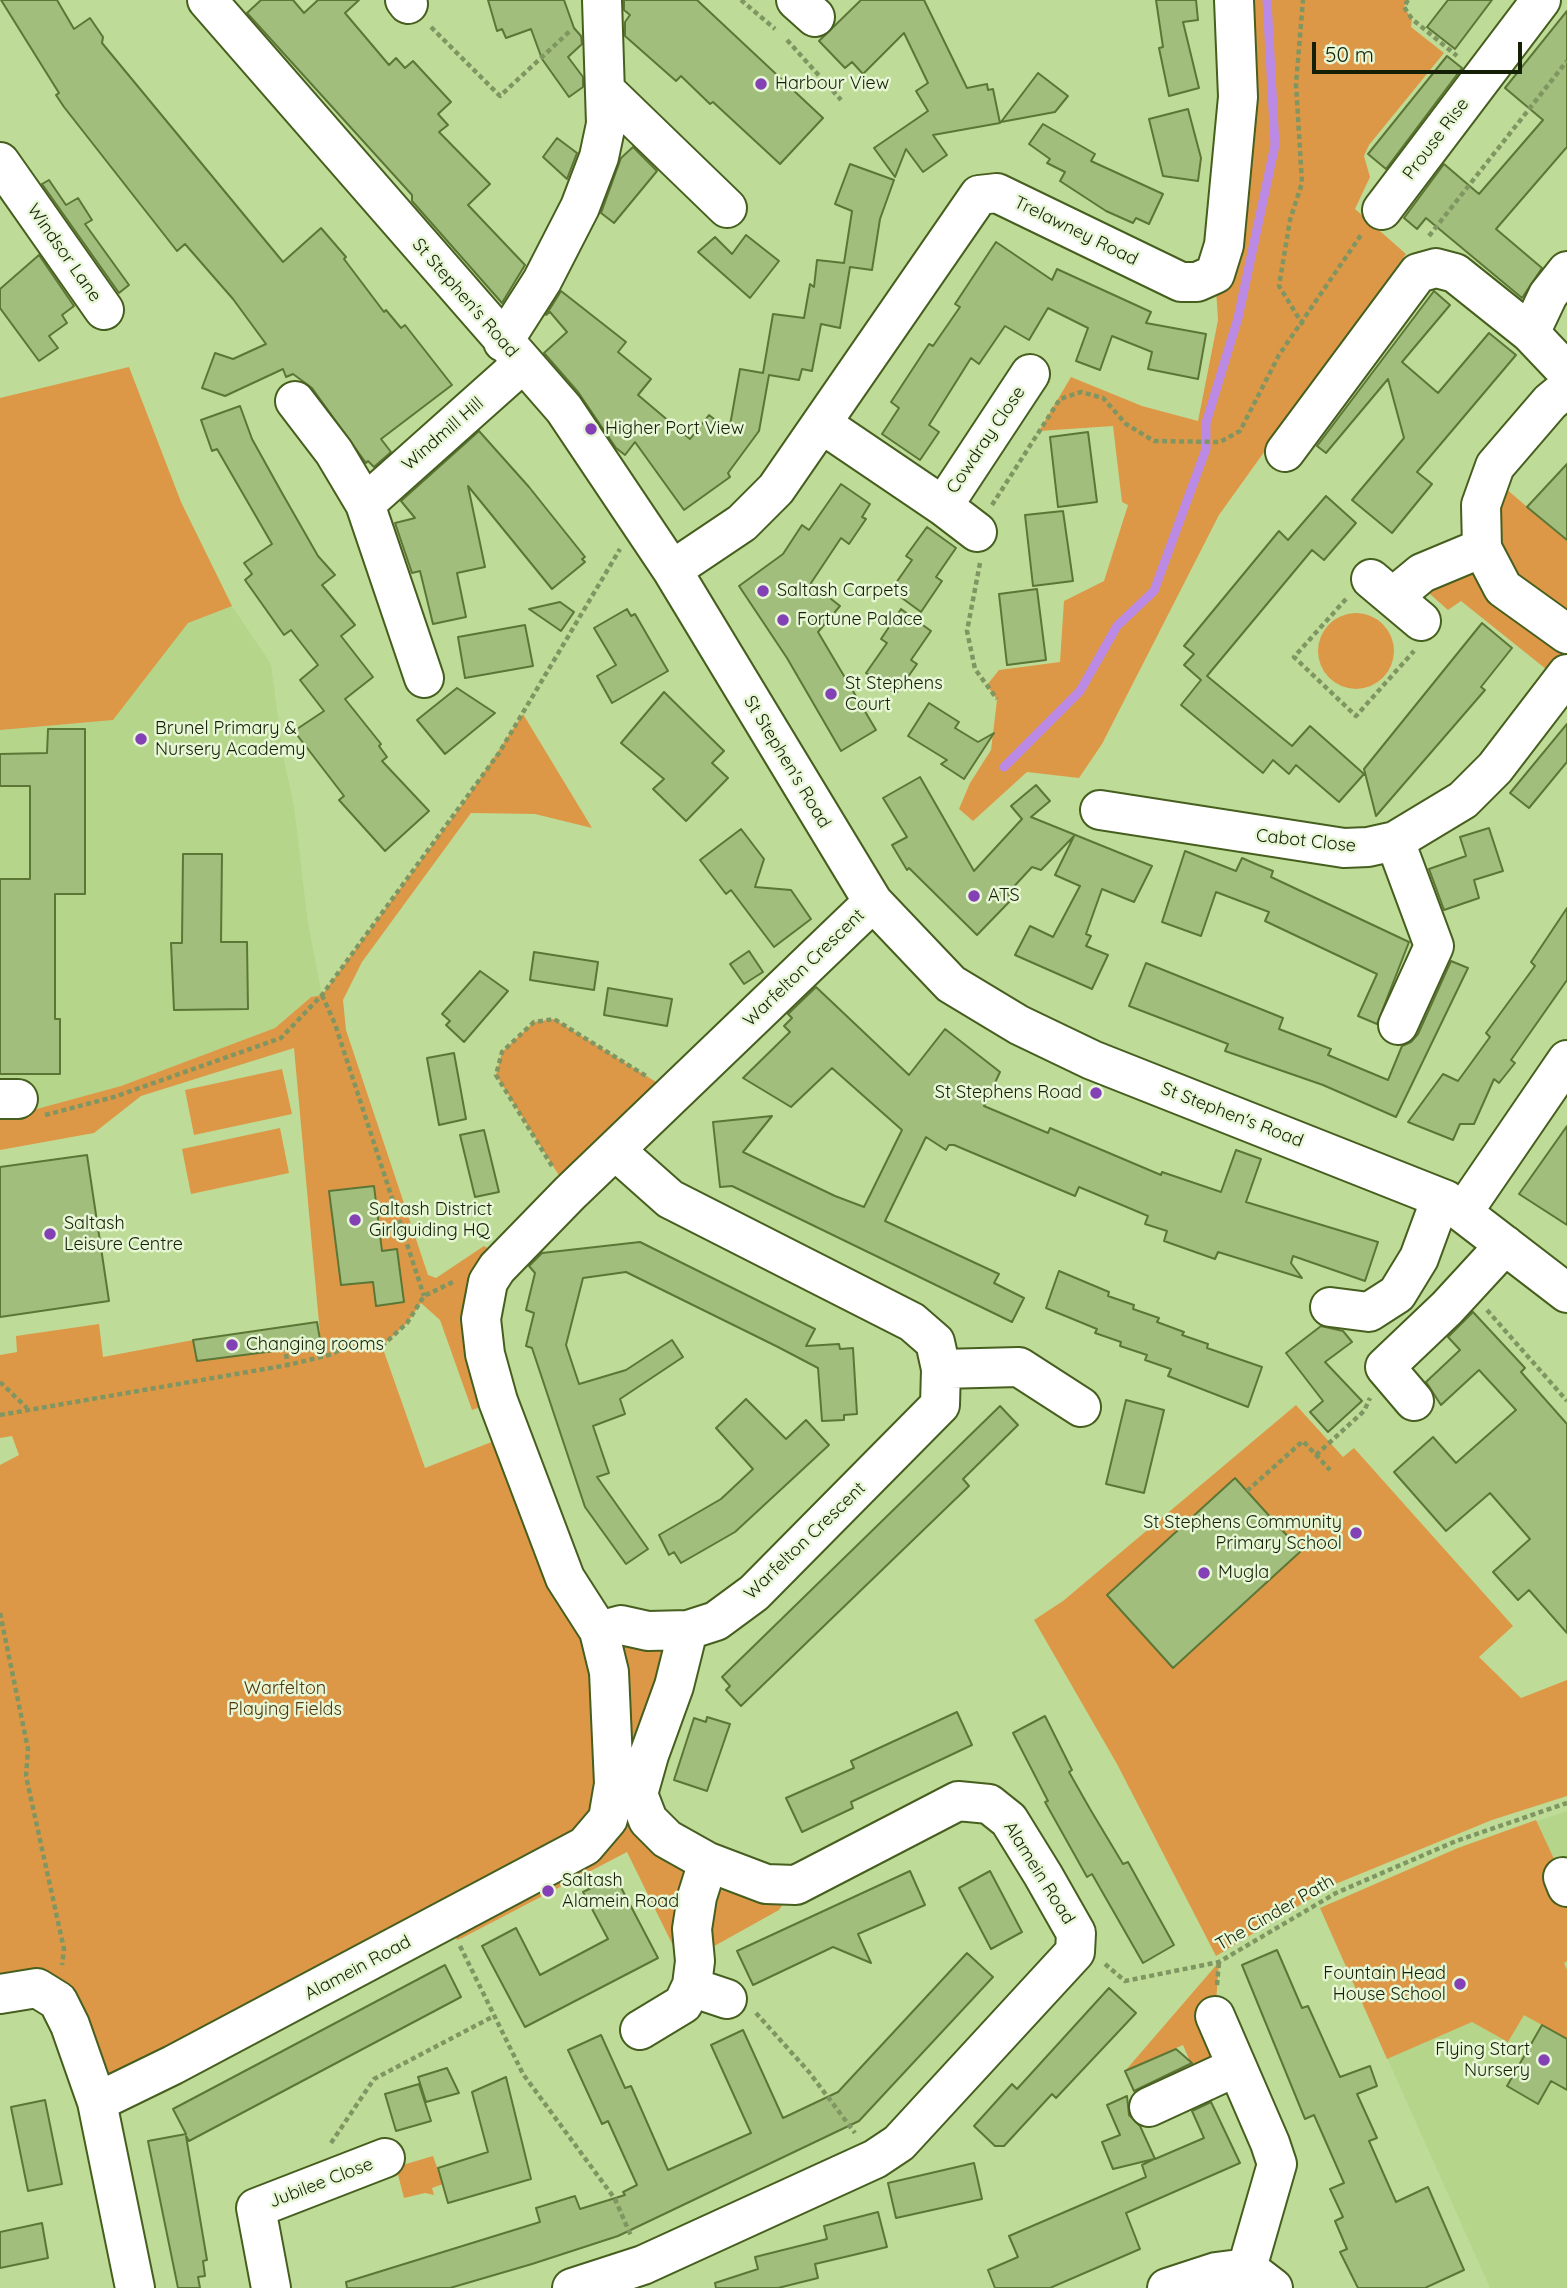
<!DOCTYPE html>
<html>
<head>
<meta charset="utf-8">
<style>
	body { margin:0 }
	#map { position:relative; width:1567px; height:2288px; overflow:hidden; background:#bedc98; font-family:Quicksand,sans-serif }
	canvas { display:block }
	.scale { position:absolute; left:1312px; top:42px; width:210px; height:32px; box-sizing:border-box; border:4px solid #151f05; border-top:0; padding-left:9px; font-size:21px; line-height:24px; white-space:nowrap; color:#151f05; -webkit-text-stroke:5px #e7f7d5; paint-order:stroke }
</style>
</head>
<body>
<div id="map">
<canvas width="1567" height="2288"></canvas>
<div class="scale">50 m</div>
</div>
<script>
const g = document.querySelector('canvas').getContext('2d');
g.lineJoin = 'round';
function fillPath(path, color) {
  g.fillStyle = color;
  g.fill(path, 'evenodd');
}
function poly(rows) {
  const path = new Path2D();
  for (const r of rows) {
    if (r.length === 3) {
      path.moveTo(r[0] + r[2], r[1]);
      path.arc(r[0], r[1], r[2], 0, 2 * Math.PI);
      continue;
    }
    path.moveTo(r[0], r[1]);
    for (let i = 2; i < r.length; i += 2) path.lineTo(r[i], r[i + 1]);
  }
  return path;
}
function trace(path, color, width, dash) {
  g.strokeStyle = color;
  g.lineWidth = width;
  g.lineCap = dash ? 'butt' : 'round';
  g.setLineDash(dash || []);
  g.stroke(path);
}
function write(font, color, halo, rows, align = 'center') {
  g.font = font + ' Quicksand,sans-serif';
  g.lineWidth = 5;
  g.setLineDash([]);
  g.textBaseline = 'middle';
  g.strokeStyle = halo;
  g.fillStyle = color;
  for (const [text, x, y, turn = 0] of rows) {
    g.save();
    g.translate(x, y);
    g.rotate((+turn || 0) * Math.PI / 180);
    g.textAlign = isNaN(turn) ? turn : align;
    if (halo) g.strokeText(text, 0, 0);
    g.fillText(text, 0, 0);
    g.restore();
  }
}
const built = poly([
	[129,367,181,502,232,606,271,664,283,755,294,806,308,923,322,995,310,997,275,1028,121,1086,0,1119,0,398],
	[1567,1811,1567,2288,1490,2288,1320,1908,1458,1848]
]);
const green = poly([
	[1234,0,1408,0,1404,7,1412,19,1411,27,1444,53,1369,145,1364,156,1370,177,1355,209,1406,254,1219,515,1102,744,1079,778,1027,772,973,821,959,809,970,783,991,750,997,700,987,685,999,670,1060,662,1064,601,1104,581,1128,505,1122,502,1113,426,1039,431,1071,377,1142,406,1198,421,1218,320,1215,274],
	[129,367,181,502,232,606,188,623,113,720,0,730,0,398],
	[1491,476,1567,541,1567,699,1561,681,1461,601,1448,610,1413,579,1482,548],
	[1356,651,38],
	[523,714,592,828,535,814,471,813,362,962,343,1000,346,1030,428,1275,436,1278,484,1246,506,1259,497,1268,498,1401,472,1410,440,1320,421,1303,407,1323,382,1346,425,1468,512,1434,599,1631,688,1630,648,1820,796,1885,779,1910,682,1964,627,1852,462,1938,457,1940,448,1920,100,2100,58,2001,0,1994,0,1465,19,1455,12,1436,0,1438,0,1355,17,1352,16,1336,99,1324,103,1357,193,1340,197,1361,321,1345,294,1048,141,1096,94,1133,0,1150,0,1119,121,1086,275,1028,311,997,322,995,467,798],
	[554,1019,674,1093,570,1193,496,1075,502,1052,534,1022],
	[282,1069,292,1114,194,1135,185,1090],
	[280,1128,289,1173,191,1194,182,1149],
	[1296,1405,1343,1457,1354,1448,1513,1626,1479,1657,1521,1698,1567,1680,1567,1796,1492,1820,1333,1885,1216,1956,1117,1764,1034,1620,1063,1601],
	[1536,1820,1567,1887,1567,1961,1564,1963,1567,1970,1567,2039,1524,2015,1508,2042,1472,2022,1387,2059,1320,1908,1458,1848],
	[1219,1962,1215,2016,1216,2055,1192,2066,1183,2045,1125,2071],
	[433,2156,443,2184,432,2188,434,2195,425,2193,404,2198,396,2167]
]);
const stream = poly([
	[1004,767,1080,691,1117,626,1154,591,1206,449,1206,423,1238,318,1275,145,1267,0]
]);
const building = poly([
	[1,0,57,0,74,29,90,18,103,37,102,43,283,262,321,228,346,257,344,259,384,312,386,310,401,328,405,325,452,385,381,439,391,452,374,467,368,461,366,463,312,388,293,374,286,377,283,369,225,396,202,388,215,353,233,359,266,344,233,299,185,244,177,251,64,107,56,95,59,93,1,0],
	[261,0,293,0,304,13,318,0,359,0,345,13,389,65,396,58,405,68,413,61,451,102,438,114,448,125,439,132,490,184,468,205,525,265,502,303,412,201,412,195,247,13,261,0],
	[488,0,564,0,574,28,581,36,582,44,568,57,583,77,583,87,569,97,542,59,531,29,506,38,502,29,497,31,488,0],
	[624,0,697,0,823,118,780,164,713,102,710,104,681,76,676,81,625,36,625,22,630,15,624,10,624,0],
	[861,0,924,0,967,88,987,84,988,90,993,89,1000,123,933,135,947,155,923,172,906,149,895,177,874,148,928,111,916,91,928,83,904,33,863,74,852,62,845,68,819,41,861,0],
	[1156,0,1196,0,1198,20,1183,22,1199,88,1169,96,1159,48,1163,47,1156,0],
	[1448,0,1492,0,1455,49,1427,27,1448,0],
	[1567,11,1567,147,1496,229,1542,268,1522,298,1426,218,1417,229,1404,218,1444,164,1479,194,1543,120,1505,88,1567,11],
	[1447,56,1462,68,1386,169,1368,154,1447,56],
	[1038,73,1068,96,1055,112,1001,122,1038,73],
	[1188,109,1201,158,1198,181,1163,176,1149,119,1188,109],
	[1043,124,1095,154,1091,161,1163,194,1149,224,1136,218,1133,223,1106,211,1060,181,1065,172,1047,163,1050,159,1029,144,1043,124],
	[557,138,577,153,567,179,543,157,557,138],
	[633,147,657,171,614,223,601,213,621,158,633,147],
	[850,164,894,180,880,219,872,270,850,267,840,328,821,324,812,371,802,369,799,380,769,375,759,431,728,473,730,477,684,510,635,442,625,455,616,448,578,392,544,353,567,332,550,312,546,315,561,291,626,342,618,352,651,379,638,395,690,439,709,415,729,431,740,369,763,373,773,314,804,318,810,284,814,287,817,260,844,263,852,211,835,204,850,164],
	[49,180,66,205,78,198,92,220,85,224,129,285,119,293,42,184,49,180],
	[746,235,779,261,750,298,698,252,715,237,732,254,746,235],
	[996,242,1052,280,1057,269,1151,312,1146,323,1206,334,1198,379,1148,369,1152,352,1112,336,1100,370,1076,361,1088,328,1048,308,1029,340,1005,326,979,364,971,358,929,425,939,432,920,460,882,434,899,408,891,402,929,344,933,346,960,307,955,304,996,242],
	[39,255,74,306,62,315,67,323,49,336,58,348,39,361,0,308,0,289,39,255],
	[1434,291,1450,305,1402,362,1438,393,1489,333,1516,355,1417,472,1432,484,1392,533,1352,500,1404,438,1388,379,1326,453,1317,446,1434,291],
	[240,406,252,439,282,493,318,556,335,575,322,585,355,625,341,636,373,677,345,699,381,744,379,746,387,757,382,761,429,811,385,851,339,800,344,796,294,731,324,711,300,680,318,665,291,630,284,635,245,580,252,574,244,563,272,544,217,449,212,451,201,420,240,406],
	[479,431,529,487,585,557,582,559,585,562,552,589,468,486,485,567,457,573,466,617,433,624,420,571,412,573,395,523,415,518,401,501,479,431],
	[1088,432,1097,502,1058,507,1050,437,1088,432],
	[1567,464,1567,540,1527,507,1567,464],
	[841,484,870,504,862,517,866,519,849,544,841,538,811,583,840,606,818,632,876,730,841,751,787,658,739,586,783,554,802,525,809,530,841,484],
	[1326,496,1356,523,1324,560,1312,550,1207,676,1292,746,1310,726,1364,774,1339,802,1296,765,1289,774,1273,760,1263,773,1181,705,1201,680,1184,665,1194,654,1184,646,1279,531,1288,540,1326,496],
	[1063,511,1073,581,1033,586,1025,515,1063,511],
	[927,527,956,548,936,577,942,581,921,612,891,590,912,560,906,556,927,527],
	[1037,589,1046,660,1007,665,999,594,1037,589],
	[560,602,574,612,561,631,529,609,560,602],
	[627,609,631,616,635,614,668,671,612,703,597,676,616,665,594,628,627,609],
	[901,609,931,631,911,660,917,664,896,694,866,673,887,643,881,639,901,609],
	[1482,623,1512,648,1481,687,1485,690,1376,816,1364,769,1482,623],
	[525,625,533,666,465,678,458,637,525,625],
	[457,688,495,713,445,754,417,720,457,688],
	[664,692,724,751,712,763,728,778,686,821,653,789,664,779,621,743,664,692],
	[929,703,959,722,955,728,978,742,994,733,964,779,941,764,947,760,908,736,929,703],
	[1567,724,1567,762,1529,808,1510,793,1567,724],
	[48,729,85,729,85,894,55,894,55,1019,60,1019,60,1074,0,1074,0,879,30,879,30,786,0,786,0,754,47,753,48,729],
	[920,777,974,871,1022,819,1011,806,1036,785,1050,801,1031,817,1152,866,1134,902,1102,889,1086,934,1091,936,1086,946,1108,955,1092,989,1015,955,1030,926,1053,937,1080,886,1055,875,1074,836,1041,870,1032,867,1007,894,1012,899,977,935,909,868,907,870,892,845,907,837,883,798,920,777],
	[1489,828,1503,871,1474,880,1479,898,1444,910,1429,869,1466,856,1460,837,1489,828],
	[741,829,764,859,755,887,791,890,811,919,774,947,731,890,726,894,700,860,741,829],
	[1185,851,1236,871,1242,858,1258,865,1273,871,1271,877,1409,942,1377,1024,1358,1016,1377,974,1265,921,1269,912,1216,892,1201,936,1162,922,1185,851],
	[183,854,222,854,221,942,247,942,248,1009,174,1010,171,943,182,943,183,854],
	[1567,908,1567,980,1511,1060,1515,1063,1499,1083,1494,1079,1474,1124,1460,1124,1453,1140,1408,1122,1443,1074,1458,1081,1490,1037,1486,1033,1535,966,1531,962,1567,908],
	[749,951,763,972,744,984,730,964,749,951],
	[534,952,598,962,594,990,530,980,534,952],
	[1451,961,1468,968,1396,1117,1323,1085,1225,1051,1228,1044,1129,1006,1146,963,1283,1018,1279,1029,1331,1049,1328,1055,1388,1080,1402,1046,1411,1042,1418,1034,1451,961],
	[480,971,508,991,464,1042,446,1025,450,1021,442,1014,480,971],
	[816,987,909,1075,945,1029,1000,1072,984,1106,1048,1133,1050,1128,1161,1175,1162,1172,1221,1192,1236,1150,1261,1159,1246,1202,1378,1242,1365,1281,1293,1256,1291,1263,1302,1278,1218,1252,1215,1259,1164,1241,1167,1231,1145,1224,1148,1216,1079,1187,1075,1196,954,1145,949,1145,946,1150,926,1137,885,1221,999,1274,994,1283,1024,1298,1012,1322,732,1186,720,1187,713,1122,772,1116,743,1152,835,1196,864,1207,902,1130,832,1068,791,1107,743,1078,790,1032,784,1026,792,1018,788,1014,816,987],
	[608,988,672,999,667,1026,604,1015,608,988],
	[454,1053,466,1119,439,1125,427,1058,454,1053],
	[1567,1126,1567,1225,1519,1194,1567,1126],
	[484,1130,499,1192,475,1197,460,1135,484,1130],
	[87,1155,109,1301,0,1317,0,1167,87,1155],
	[374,1186,382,1251,397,1249,404,1302,376,1306,373,1282,341,1285,329,1191,374,1186],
	[640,1242,815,1329,806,1346,839,1344,840,1349,853,1348,857,1414,844,1415,844,1420,822,1421,818,1368,778,1347,626,1272,583,1278,566,1345,579,1384,626,1370,672,1340,683,1357,620,1399,625,1414,593,1426,609,1473,597,1477,648,1549,626,1564,585,1507,532,1348,526,1346,534,1313,526,1310,535,1273,529,1266,542,1253,640,1242],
	[1059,1271,1109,1292,1108,1296,1134,1305,1133,1309,1159,1318,1157,1322,1184,1332,1182,1335,1208,1344,1207,1348,1262,1367,1248,1407,1168,1376,1171,1369,1145,1360,1147,1355,1120,1346,1121,1342,1095,1333,1097,1329,1046,1308,1059,1271],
	[1473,1312,1525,1368,1521,1372,1567,1424,1567,1633,1529,1590,1518,1600,1493,1572,1530,1539,1490,1493,1446,1531,1394,1472,1433,1437,1456,1463,1516,1410,1479,1370,1441,1405,1426,1382,1460,1350,1448,1337,1473,1312],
	[317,1322,321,1345,197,1361,193,1340,317,1322],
	[1321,1326,1343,1331,1352,1342,1325,1362,1362,1401,1328,1432,1310,1412,1323,1401,1286,1353,1321,1326],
	[746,1399,786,1439,806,1420,829,1445,735,1532,681,1563,674,1552,669,1555,659,1535,721,1499,753,1469,716,1428,746,1399],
	[1126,1400,1164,1410,1144,1493,1106,1484,1126,1400],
	[1000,1406,1018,1425,963,1479,969,1486,741,1706,726,1690,730,1686,722,1677,1000,1406],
	[1235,1478,1301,1551,1173,1668,1107,1595,1235,1478],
	[957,1712,972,1745,851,1802,853,1808,802,1832,786,1798,854,1768,851,1761,957,1712],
	[1045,1716,1072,1770,1069,1772,1090,1809,1123,1864,1128,1862,1174,1945,1143,1963,1092,1874,1087,1877,1045,1802,1048,1801,1013,1733,1045,1716],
	[707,1717,730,1724,707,1791,674,1780,694,1718,706,1722,707,1717],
	[910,1871,925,1905,858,1934,871,1963,833,1947,753,1985,737,1951,910,1871],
	[990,1871,1022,1932,991,1949,959,1888,990,1871],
	[615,1876,658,1958,525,2027,482,1946,516,1928,540,1975,608,1939,583,1892,615,1876],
	[1277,1950,1302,2008,1308,2006,1340,2077,1370,2066,1377,2086,1357,2094,1377,2138,1369,2141,1396,2202,1428,2187,1464,2270,1425,2288,1358,2288,1340,2252,1347,2249,1335,2221,1343,2217,1330,2189,1344,2183,1314,2115,1305,2119,1242,1965,1277,1950],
	[967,1953,993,1977,859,2121,618,2236,532,2264,450,2288,347,2288,346,2282,540,2222,536,2208,575,2196,580,2209,625,2195,623,2192,637,2185,608,2121,602,2124,568,2050,601,2035,625,2088,631,2086,668,2170,751,2133,711,2045,743,2030,783,2118,838,2092,967,1953],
	[445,1965,461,1997,189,2141,186,2136,207,2260,203,2261,205,2276,198,2277,200,2288,178,2288,148,2141,186,2134,173,2109,445,1965],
	[1109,1988,1136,2013,1056,2098,1052,2094,1004,2146,995,2146,974,2126,1012,2084,1017,2089,1109,1988],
	[1542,2025,1567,2039,1567,2090,1551,2081,1538,2104,1507,2086,1542,2025],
	[1176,2049,1192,2063,1134,2091,1125,2071,1176,2049],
	[447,2068,459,2093,426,2102,418,2077,447,2068],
	[506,2077,531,2179,448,2203,438,2168,488,2152,472,2092,506,2077],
	[419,2084,431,2121,396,2131,385,2094,419,2084],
	[1127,2096,1129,2115,1140,2126,1155,2159,1204,2138,1192,2111,1211,2102,1240,2163,1126,2213,1140,2249,1050,2288,995,2288,988,2270,1018,2257,1009,2236,1146,2177,1142,2165,1154,2159,1113,2169,1102,2142,1120,2135,1107,2105,1127,2096],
	[45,2100,62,2184,28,2191,11,2107,45,2100],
	[974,2163,982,2199,896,2218,888,2183,974,2163],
	[878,2212,887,2247,815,2264,818,2278,778,2288,716,2288,715,2283,758,2269,755,2257,827,2239,824,2226,878,2212],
	[42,2223,48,2258,0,2268,0,2232,42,2223]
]);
const path = poly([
	[741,0,775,29],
	[1408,0,1404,7,1412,19,1457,56],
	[431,27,500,96,570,31],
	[787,40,841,100],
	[1429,236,1567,61],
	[1303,325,1279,286,1290,220,1302,183,1296,84,1303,0],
	[992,505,1060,399,1081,392,1103,398,1126,424,1154,441,1220,442,1240,431,1279,355,1361,235],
	[980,563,967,631,975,669,997,699],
	[1346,599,1294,657,1356,716,1414,651],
	[322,995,335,1024,424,1296],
	[45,1115,114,1097,281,1038,322,995,499,753,620,549],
	[552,1166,496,1075,502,1052,534,1022,554,1019,646,1076],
	[1487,1310,1567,1401],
	[286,1354,288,1365],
	[0,1382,27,1408],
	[0,1415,288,1365,333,1354,351,1342,382,1346,407,1323,424,1296,455,1281],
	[1316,1455,1364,1411,1370,1398],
	[1247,1491,1303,1441,1330,1470],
	[0,1613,28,1749,26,1776,64,1949,62,1965],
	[460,1946,523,2074,615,2199,631,2236],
	[1105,1964,1125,1981,1219,1962,1336,1893,1456,1841,1567,1803],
	[1217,1985,1219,1962],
	[756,2013,809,2072,855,2133],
	[331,2143,374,2079,494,2016]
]);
const minor = poly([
	[207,0,564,409,672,570,873,902,951,984,1019,1025,1092,1060,1446,1200,1567,1293],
	[405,0,408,4],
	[796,0,815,17],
	[606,91,727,208],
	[0,162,104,310],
	[1382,210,1541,0],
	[1567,271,1548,295,1530,333,1567,372],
	[503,342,542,281,580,207,599,157,606,124,602,0],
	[1567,388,1550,402,1495,466,1481,505,1482,548,1503,588,1567,634],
	[295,401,334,452,365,504,424,678],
	[822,424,943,506,1030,374],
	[1285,452,1418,273,1436,268,1455,273,1530,333],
	[365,504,522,364],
	[943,506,977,532],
	[672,570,742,523,776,489,979,195,997,193,1181,282,1197,282,1215,274,1224,245,1238,97,1234,0],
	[1371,579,1421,621],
	[1393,597,1422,573,1482,548],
	[1100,810,1344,848,1368,847,1395,841,1463,800,1495,768,1567,674],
	[1395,841,1434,946,1398,1025],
	[0,1099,18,1099],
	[1463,1212,1567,1060],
	[1330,1307,1369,1312,1397,1294,1419,1258,1441,1198],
	[941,1369,1019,1367,1081,1407],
	[1414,1401,1385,1367,1447,1308,1505,1245],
	[599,1631,621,1625,648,1631,688,1630,716,1621,754,1593,940,1405,941,1369,935,1342,912,1322,670,1199,616,1151],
	[1563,1877,1567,1887],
	[691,1987,727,1999],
	[0,1994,37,1988,58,2001,70,2025,97,2102,135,2288],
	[1215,2016,1270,2143,1277,2164,1247,2268],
	[640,2030,683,2004,692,1985,695,1961,692,1929,697,1897,708,1862],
	[97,2102,173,2065,585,1846,608,1819,614,1784,609,1672,599,1631,565,1578,498,1401,485,1354,481,1319,488,1282,497,1268,570,1193,873,902],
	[1149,2107,1236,2067],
	[271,2288,256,2208,385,2158],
	[572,2288,643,2265,875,2159,899,2143,1075,1952,1076,1933,1043,1875,1009,1820,989,1804,958,1801,796,1885,766,1884,708,1862,667,1839,648,1820,638,1794,649,1755,674,1686,688,1630],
	[1167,2288,1216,2272,1247,2268,1273,2288]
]);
const markers = [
	[761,84,7,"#8441b5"],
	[591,429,7,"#8441b5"],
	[763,591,7,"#8441b5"],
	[783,620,7,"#8441b5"],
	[831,694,7,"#8441b5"],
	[141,739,7,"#8441b5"],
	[974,896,7,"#8441b5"],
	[1096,1093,7,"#8441b5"],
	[355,1220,7,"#8441b5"],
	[50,1234,7,"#8441b5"],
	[232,1345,7,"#8441b5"],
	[1356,1533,7,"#8441b5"],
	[1204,1573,7,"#8441b5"],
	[548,1891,7,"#8441b5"],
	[1460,1984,7,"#8441b5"],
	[1544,2060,7,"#8441b5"]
];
const poiNames = [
	["Harbour View",775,84],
	["Higher Port View",605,429],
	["Saltash Carpets",777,591],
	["Fortune Palace",797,620],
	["St Stephens",845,684],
	["Court",845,705],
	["Brunel Primary &",155,729],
	["Nursery Academy",155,750],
	["ATS",988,896],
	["St Stephens Road",1082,1093,"right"],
	["Saltash District",369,1210],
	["Girlguiding HQ",369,1231],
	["Saltash",64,1224],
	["Leisure Centre",64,1245],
	["Changing rooms",246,1345],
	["St Stephens Community",1342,1523,"right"],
	["Primary School",1342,1544,"right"],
	["Mugla",1218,1573],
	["Saltash",562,1881],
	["Alamein Road",562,1902],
	["Fountain Head",1446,1974,"right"],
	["House School",1446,1995,"right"],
	["Flying Start",1530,2050,"right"],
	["Nursery",1530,2071,"right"]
];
const streetNames = [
	["Prouse Rise",1436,139,-53],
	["Trelawney Road",1076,231,26],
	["Windsor Lane",64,253,55],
	["St Stephen's Road",465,298,49],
	["Windmill Hill",443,434,-41],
	["Cowdray Close",986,440,-56],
	["St Stephen's Road",787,762,59],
	["Cabot Close",1306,841,6],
	["Warfelton Crescent",804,968,-44],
	["St Stephen's Road",1232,1115,21],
	["Warfelton Crescent",805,1541,-44],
	["Alamein Road",1039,1873,58],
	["The Cinder Path",1275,1913,-30],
	["Alamein Road",358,1968,-28],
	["Jubilee Close",321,2183,-21]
];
const parkNames = [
	["Warfelton",285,1689],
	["Playing Fields",285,1710]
];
fillPath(built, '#b5d68a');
fillPath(green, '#dd9847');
trace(stream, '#ba8ae4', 9);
fillPath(building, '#a1be7c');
trace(building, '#5c7636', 2);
trace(minor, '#465f1e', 42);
trace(path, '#809662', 4.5, [5, 3.5]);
trace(minor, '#fff', 38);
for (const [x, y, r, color] of markers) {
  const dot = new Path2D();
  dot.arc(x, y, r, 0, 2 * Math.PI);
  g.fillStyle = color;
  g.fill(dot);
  trace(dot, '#e7f7d5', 2.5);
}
write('18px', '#151f05', '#e7f7d5', poiNames, 'left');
write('18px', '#151f05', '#e7f7d5', streetNames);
write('18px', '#50330d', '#e7f7d5', parkNames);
</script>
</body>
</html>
